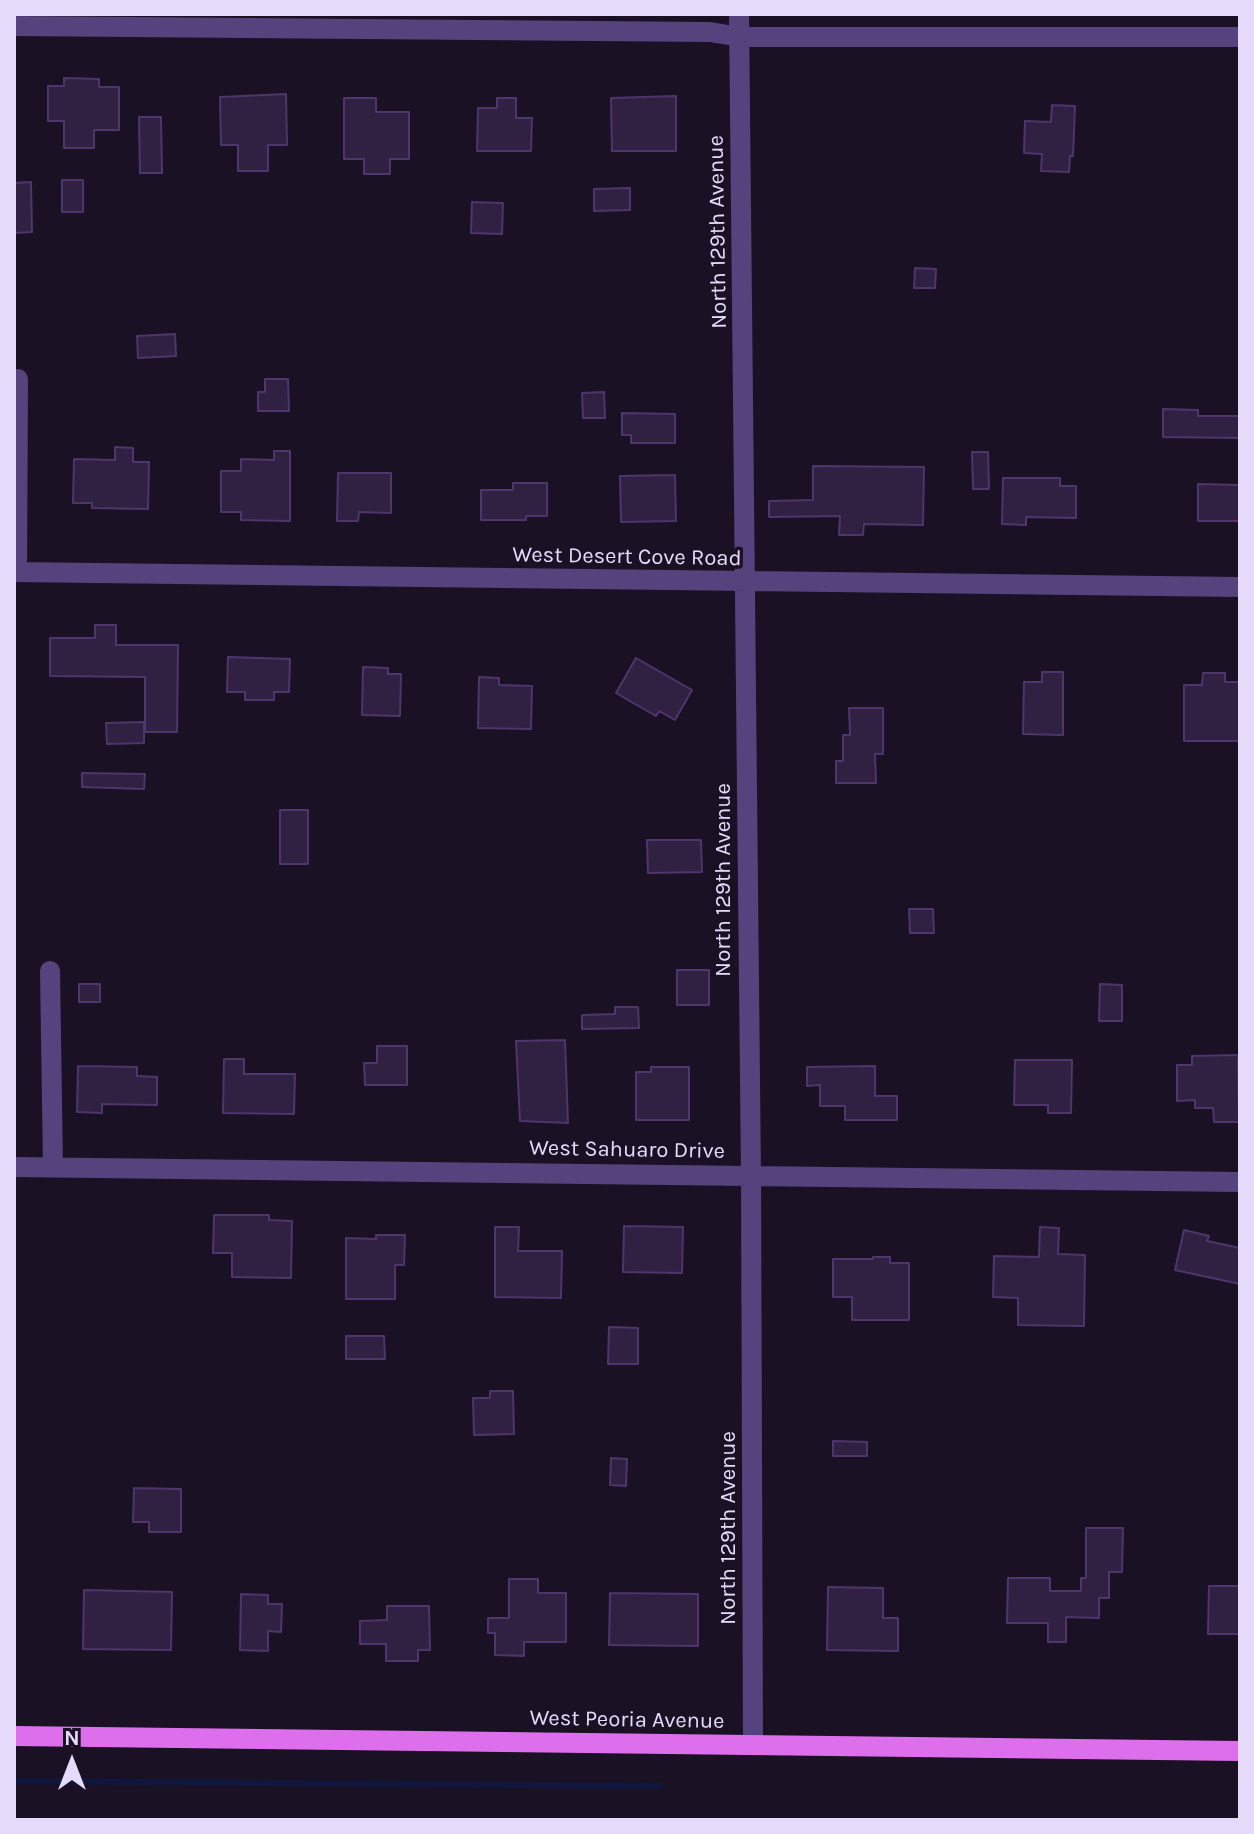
<!DOCTYPE html>
<html>
<head>
<meta charset="utf-8">
<style>
	body { margin:0 }
	#map { position:relative; width:1254px; height:1834px; overflow:hidden; background:#1a1224; font-family:Karla,sans-serif }
	canvas { display:block }
	.frame { position:absolute; inset:0; border:16px solid #e6dafa; pointer-events:none }
	.north { position:absolute; left:32px; top:1722px; width:80px; height:80px; -webkit-text-stroke:6px #1a1224; paint-order:stroke; rotate:0deg; font-size:22px; font-weight:700; line-height:32px; text-align:center; color:#e6dafa }
	.north::after { content:''; display:block; margin:auto; width:28px; height:36px; background:#e6dafa; clip-path:polygon(50% 0,100% 100%,50% 72%,0 100%) }
</style>
</head>
<body>
<div id="map">
<canvas width="1254" height="1834"></canvas>
<div class="frame"></div>
<div class="north">N</div>
</div>
<script>
const g = document.querySelector('canvas').getContext('2d');
g.lineJoin = 'round';
function poly(rows) {
  const path = new Path2D();
  for (const r of rows) {
    path.moveTo(r[0], r[1]);
    for (let i = 2; i < r.length; i += 2) path.lineTo(r[i], r[i + 1]);
  }
  return path;
}
function trace(path, color, width, dash) {
  g.strokeStyle = color;
  g.lineWidth = width;
  g.lineCap = dash ? 'butt' : 'round';
  g.setLineDash(dash || []);
  g.stroke(path);
}
function fillPath(path, color) {
  g.fillStyle = color;
  g.fill(path, 'evenodd');
}
function write(font, color, halo, rows, align = 'center') {
  g.font = font + ' Karla,sans-serif';
  g.lineWidth = 7;
  g.setLineDash([]);
  g.textBaseline = 'middle';
  g.strokeStyle = halo;
  g.fillStyle = color;
  for (const [text, x, y, turn = 0] of rows) {
    g.save();
    g.translate(x, y);
    g.rotate((+turn || 0) * Math.PI / 180);
    g.textAlign = isNaN(turn) ? turn : align;
    if (halo) g.strokeText(text, 0, 0);
    g.fillText(text, 0, 0);
    g.restore();
  }
}
const stream = poly([
	[14,1781,659,1786]
]);
const building = poly([
	[64,78,99,79,99,87,119,87,119,130,94,130,94,148,64,148,64,121,48,121,48,86,64,86,64,78],
	[286,94,287,145,268,145,268,171,238,171,238,145,221,145,220,97,286,94],
	[676,96,676,151,612,151,611,98,676,96],
	[344,98,376,98,376,112,409,112,409,159,390,159,390,174,364,174,364,159,344,159,344,98],
	[497,98,516,98,516,118,532,118,531,151,477,151,478,108,497,108,497,98],
	[1052,105,1075,106,1073,156,1070,156,1069,172,1041,171,1042,154,1024,153,1025,121,1051,122,1052,105],
	[139,117,161,117,162,173,140,173,139,117],
	[62,180,83,180,83,212,62,212,62,180],
	[31,182,32,232,14,233,14,183,31,182],
	[630,188,630,210,594,211,594,189,630,188],
	[472,202,503,203,502,234,471,233,472,202],
	[915,268,936,269,935,288,914,288,915,268],
	[175,334,176,356,138,358,137,336,175,334],
	[265,379,288,379,289,411,258,411,258,392,265,392,265,379],
	[604,392,605,418,583,418,582,393,604,392],
	[1163,409,1198,410,1198,416,1240,416,1240,438,1163,437,1163,409],
	[622,413,675,414,675,443,631,443,631,435,622,435,622,413],
	[115,447,133,448,133,462,149,462,148,509,92,508,92,503,73,503,74,459,115,460,115,447],
	[274,451,290,451,290,521,241,520,241,512,221,512,221,471,241,471,241,459,274,460,274,451],
	[972,452,988,452,989,489,973,489,972,452],
	[813,466,924,467,923,525,864,524,863,535,839,535,840,516,769,517,769,501,813,500,813,466],
	[338,473,391,473,391,513,359,512,358,521,337,521,338,473],
	[675,475,676,521,621,522,620,476,675,475],
	[1003,478,1060,478,1060,486,1076,486,1076,518,1026,517,1026,525,1002,524,1003,478],
	[513,483,547,483,547,516,526,516,526,520,481,520,481,490,513,490,513,483],
	[1198,484,1240,485,1240,521,1198,521,1198,484],
	[95,625,116,625,116,645,178,645,177,732,145,732,145,677,50,676,50,638,95,638,95,625],
	[228,657,290,659,289,692,274,692,274,700,245,700,245,692,227,692,228,657],
	[636,658,692,690,675,720,659,711,656,716,616,693,636,658],
	[363,667,388,668,388,674,401,674,400,716,362,715,363,667],
	[1042,672,1063,672,1063,735,1023,734,1024,682,1042,682,1042,672],
	[1203,673,1225,673,1225,682,1240,682,1240,741,1184,741,1184,685,1202,685,1203,673],
	[479,677,499,678,499,685,532,686,531,729,478,728,479,677],
	[849,708,883,708,883,754,875,754,876,783,836,783,836,761,843,761,843,735,850,735,849,708],
	[144,722,144,743,107,744,106,723,144,722],
	[82,773,145,774,144,789,82,787,82,773],
	[280,810,308,810,308,864,280,864,280,810],
	[647,840,701,840,702,872,648,873,647,840],
	[909,909,933,909,934,933,910,933,909,909],
	[677,970,709,970,709,1005,677,1005,677,970],
	[79,984,100,984,100,1002,79,1002,79,984],
	[1100,984,1122,985,1122,1021,1099,1021,1100,984],
	[615,1007,638,1007,639,1028,582,1029,582,1015,615,1014,615,1007],
	[565,1040,568,1123,520,1121,516,1041,565,1040],
	[377,1046,407,1046,407,1085,365,1085,364,1063,377,1063,377,1046],
	[1238,1055,1239,1122,1214,1122,1213,1108,1195,1108,1195,1100,1177,1101,1177,1065,1192,1065,1192,1056,1238,1055],
	[224,1059,244,1059,244,1074,295,1074,294,1114,223,1113,224,1059],
	[1015,1060,1072,1060,1071,1113,1048,1113,1048,1105,1014,1105,1015,1060],
	[78,1066,137,1067,137,1076,157,1077,157,1105,102,1104,102,1113,77,1112,78,1066],
	[875,1066,875,1096,897,1096,897,1120,845,1120,845,1106,820,1106,820,1085,807,1086,807,1067,875,1066],
	[651,1067,689,1067,689,1120,636,1120,636,1072,651,1072,651,1067],
	[214,1215,269,1215,269,1220,292,1221,291,1278,232,1277,232,1253,213,1253,214,1215],
	[624,1226,683,1227,682,1273,623,1272,624,1226],
	[495,1227,519,1227,518,1251,562,1251,561,1298,495,1297,495,1227],
	[1040,1227,1059,1228,1058,1254,1085,1255,1084,1326,1018,1325,1018,1298,993,1297,994,1256,1039,1257,1040,1227],
	[1184,1230,1209,1236,1207,1241,1240,1248,1240,1284,1175,1270,1184,1230],
	[376,1235,405,1235,404,1265,395,1265,395,1299,346,1299,346,1238,376,1239,376,1235],
	[873,1257,890,1257,890,1263,909,1263,909,1320,852,1320,852,1297,833,1297,833,1259,873,1259,873,1257],
	[609,1327,638,1328,638,1364,608,1364,609,1327],
	[346,1336,384,1336,385,1359,346,1359,346,1336],
	[490,1391,513,1391,514,1434,474,1435,473,1398,490,1398,490,1391],
	[833,1441,867,1442,867,1456,833,1456,833,1441],
	[611,1458,627,1459,626,1486,610,1485,611,1458],
	[134,1488,181,1489,181,1532,149,1532,149,1522,133,1522,134,1488],
	[1086,1528,1123,1528,1122,1572,1109,1572,1109,1598,1099,1598,1099,1618,1066,1617,1066,1642,1048,1642,1048,1623,1007,1623,1008,1578,1050,1578,1050,1591,1081,1591,1081,1578,1086,1578,1086,1528],
	[509,1579,538,1579,538,1593,566,1593,566,1642,524,1642,524,1656,495,1655,495,1633,488,1633,488,1618,509,1618,509,1579],
	[1209,1586,1240,1586,1240,1634,1208,1634,1209,1586],
	[828,1587,883,1588,883,1618,898,1618,898,1651,827,1650,828,1587],
	[84,1590,172,1592,171,1650,83,1649,84,1590],
	[610,1593,698,1594,698,1646,609,1645,610,1593],
	[241,1594,268,1595,268,1604,282,1604,281,1632,268,1631,268,1651,240,1650,241,1594],
	[387,1606,429,1606,430,1650,418,1650,418,1661,386,1661,386,1644,360,1644,360,1621,387,1620,387,1606]
]);
const minor = poly([
	[739,14,751,1176,753,1745],
	[14,26,710,32,740,37,1240,37],
	[14,572,1240,587],
	[17,572,18,379],
	[50,971,53,1167],
	[14,1167,1240,1182]
]);
const major = poly([
	[14,1736,1240,1751]
]);
const streetNames = [
	["North 129th Avenue",718,232,-91],
	["West Desert Cove Road",627,557,1],
	["North 129th Avenue",724,880,-90],
	["West Sahuaro Drive",627,1150,1],
	["North 129th Avenue",729,1528,-90],
	["West Peoria Avenue",627,1720,1]
];
trace(stream, '#11163e', 6);
fillPath(building, '#302042');
trace(building, '#4e356b', 2);
trace(minor, '#54437d', 20);
trace(major, '#dd6fec', 20);
write('22px', '#e6dafa', '#1a1224', streetNames);
</script>
</body>
</html>
